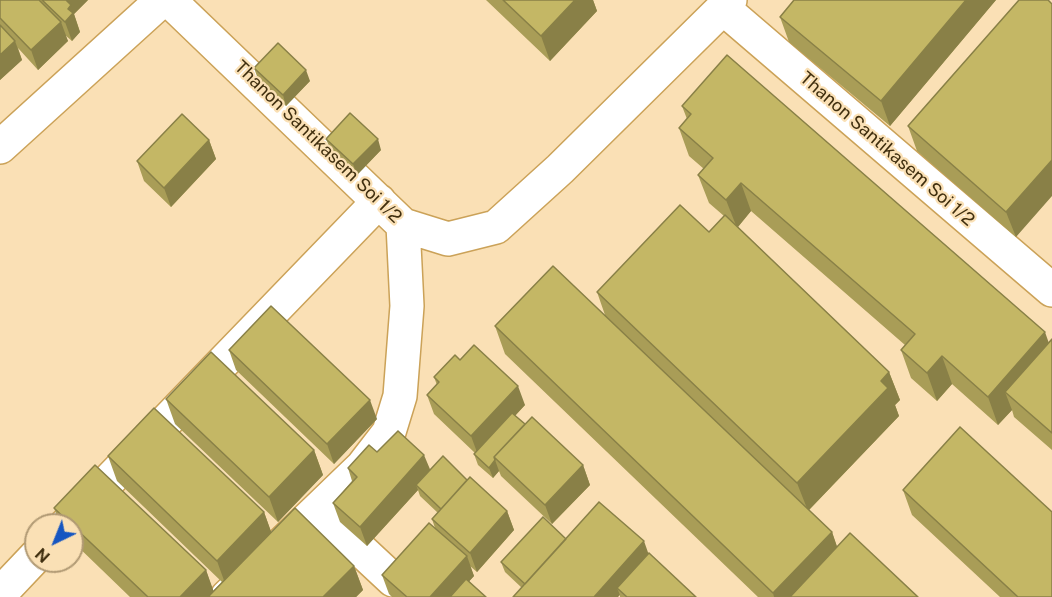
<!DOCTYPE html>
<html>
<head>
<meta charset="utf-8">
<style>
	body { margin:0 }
	#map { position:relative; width:1052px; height:597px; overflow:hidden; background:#fae0b5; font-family:"Public Sans",sans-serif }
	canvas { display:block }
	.north { position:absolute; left:24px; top:513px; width:60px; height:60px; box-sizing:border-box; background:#fae0b5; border:2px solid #b09973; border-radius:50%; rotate:223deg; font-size:16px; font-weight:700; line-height:24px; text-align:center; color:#402f0f }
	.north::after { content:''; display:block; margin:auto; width:21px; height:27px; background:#1656c1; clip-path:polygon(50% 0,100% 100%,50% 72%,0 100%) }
</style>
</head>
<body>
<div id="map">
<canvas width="1052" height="597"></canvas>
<div class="north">N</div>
</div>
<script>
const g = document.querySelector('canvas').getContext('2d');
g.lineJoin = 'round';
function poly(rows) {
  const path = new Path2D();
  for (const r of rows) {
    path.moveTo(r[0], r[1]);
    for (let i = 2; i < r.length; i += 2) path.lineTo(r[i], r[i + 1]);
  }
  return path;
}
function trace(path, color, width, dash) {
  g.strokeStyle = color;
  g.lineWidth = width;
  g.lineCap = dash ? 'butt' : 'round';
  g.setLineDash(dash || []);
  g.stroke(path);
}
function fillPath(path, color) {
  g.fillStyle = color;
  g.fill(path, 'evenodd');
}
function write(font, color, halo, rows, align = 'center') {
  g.font = font + ' "Public Sans",sans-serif';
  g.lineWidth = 4.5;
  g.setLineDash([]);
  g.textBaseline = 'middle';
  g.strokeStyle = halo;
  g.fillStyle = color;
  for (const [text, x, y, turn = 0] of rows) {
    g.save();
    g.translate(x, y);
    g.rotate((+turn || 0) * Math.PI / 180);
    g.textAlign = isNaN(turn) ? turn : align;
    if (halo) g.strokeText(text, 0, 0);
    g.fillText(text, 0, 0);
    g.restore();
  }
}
const minor = poly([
	[169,0,403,225,448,239,496,227,560,169,723,8],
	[730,0,723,8,1052,290],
	[0,147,162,0],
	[319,511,393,580],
	[66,525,379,201],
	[0,594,36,556],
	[227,597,362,467,389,432,400,396,407,306,403,225]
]);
const wall = poly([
	[0,0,88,0,74,14,80,32,72,41,65,35,68,41,38,70,18,48,22,60,0,80],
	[486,0,593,0,597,11,550,61],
	[794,0,996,0,890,126,789,42,780,17],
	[1019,0,1016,237,917,151,908,126],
	[254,68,310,81,286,106,258,79],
	[682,106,1049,343,1052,339,1052,450,1014,417,1012,410,998,425,952,384,937,401,911,378,901,350,905,345,751,211,738,227,889,372,900,400,895,405,899,416,809,510,832,532,837,547,918,597,758,597,505,354,495,326,605,315,597,292,709,232,724,216,709,203,698,175,704,169,689,156,679,128,687,119],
	[326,139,381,150,357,175,330,149],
	[209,140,216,159,171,207,144,181,137,161],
	[229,350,377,419,334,464,236,370],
	[460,360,525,405,515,416,525,424,583,465,590,485,552,524,501,476,499,471,493,478,478,465,474,454,475,453,434,414,427,395,437,385,434,377],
	[166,399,314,450,323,475,278,522,175,424],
	[377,452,430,470,467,480,507,511,514,530,477,572,470,566,474,576,469,581,486,597,392,597,389,594,382,575,435,528,432,519,438,513,420,496,418,490,367,546,340,522,333,503,352,481,348,468],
	[108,456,264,512,271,532,354,566,363,590,356,597,130,597,72,541,72,525,60,525,54,508,206,570,213,591,222,582,117,481],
	[903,490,1052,597,1000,597,912,515],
	[566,539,648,553,696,597,620,597,620,595,522,588,505,572,501,562]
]);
const shadedWall = poly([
	[64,0,88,0,74,14,80,32,72,41,65,22],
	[575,0,593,0,597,11,550,61,541,36],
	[966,0,996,0,890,126,881,101],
	[61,22,68,41,38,70,31,50],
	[15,41,22,60,0,80,0,55],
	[306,70,310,81,286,106,283,95],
	[378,139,381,150,357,175,353,164],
	[209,140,216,159,171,207,164,188],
	[1052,160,1052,196,1016,237,1006,212],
	[741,183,751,211,737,228,726,200],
	[1045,332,1052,352,1005,392,1012,410,998,425,988,397],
	[942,356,952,384,937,401,927,373],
	[889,372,900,400,895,405,899,416,808,511,797,483],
	[518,386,525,405,478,455,471,436],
	[370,400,377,419,334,464,327,444],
	[314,450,323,475,278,522,269,497],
	[424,455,432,474,416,485,418,490,367,546,360,527],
	[495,460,499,471,493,478,489,468],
	[583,465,590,485,552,524,545,505],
	[507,511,514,530,477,572,470,553],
	[264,512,273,537,226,586,217,561],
	[832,532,842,561,807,597,774,597,773,593],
	[644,541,651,561,617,588,620,595,618,597,594,597],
	[467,556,474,576,455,597,430,597],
	[354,566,363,590,356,597,323,597],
	[206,570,215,595,213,597,180,597]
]);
const building = poly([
	[0,0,39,0,61,22,31,50,0,18,0,0],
	[42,0,66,0,71,5,68,9,73,13,65,22,42,0],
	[503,0,575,0,541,36,503,0],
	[794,0,966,0,881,101,780,17,794,0],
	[1019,0,1048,0,1052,4,1052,160,1006,212,908,126,1019,0],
	[0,25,15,41,0,55,0,25],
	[278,43,306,70,283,95,254,68,278,43],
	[727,55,1045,332,988,397,942,356,927,373,901,350,915,334,741,183,726,200,698,175,713,158,679,128,691,114,682,106,727,55],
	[350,113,378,139,353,164,326,139,350,113],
	[182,114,209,140,164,188,137,161,182,114],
	[680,205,709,232,725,215,889,372,881,381,888,388,797,483,597,292,680,205],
	[553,266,832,532,773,593,495,326,553,266],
	[271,306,370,400,327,444,229,350,271,306],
	[1052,339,1052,433,1005,392,1052,339],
	[474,345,518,386,471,436,427,395,439,382,434,377,455,355,460,360,474,345],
	[211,352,314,450,269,497,166,399,211,352],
	[154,408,264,512,217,561,108,456,154,408],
	[512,413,525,424,494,457,495,460,489,468,474,454,512,413],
	[532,417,583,465,545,505,494,457,532,417],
	[960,427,1052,512,1052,597,1018,597,903,490,960,427],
	[398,431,424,455,360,527,333,503,357,477,348,468,369,445,377,452,398,431],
	[443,456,467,480,441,509,416,485,443,456],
	[95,465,206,570,180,597,148,597,54,508,95,465],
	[470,477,507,511,470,553,432,519,470,477],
	[599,502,644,541,594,597,513,597,599,502],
	[295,508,354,566,323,597,208,597,295,508],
	[543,517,566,539,525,584,501,562,543,517],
	[429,523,467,556,430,597,407,597,382,575,429,523],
	[850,533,918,597,790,597,850,533],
	[649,553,696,597,627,597,617,588,649,553],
	[466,579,486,597,450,597,466,579]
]);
const streetNames = [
	["Thanon Santikasem Soi 1/2",318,142,44],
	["Thanon Santikasem Soi 1/2",887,149,41]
];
trace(minor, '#cba258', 36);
trace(minor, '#fff', 33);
fillPath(wall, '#a99d57');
fillPath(shadedWall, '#898047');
fillPath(building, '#c4b765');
trace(building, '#898047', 1.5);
write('18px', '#402f0f', '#fae0b5', streetNames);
</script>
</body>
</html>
